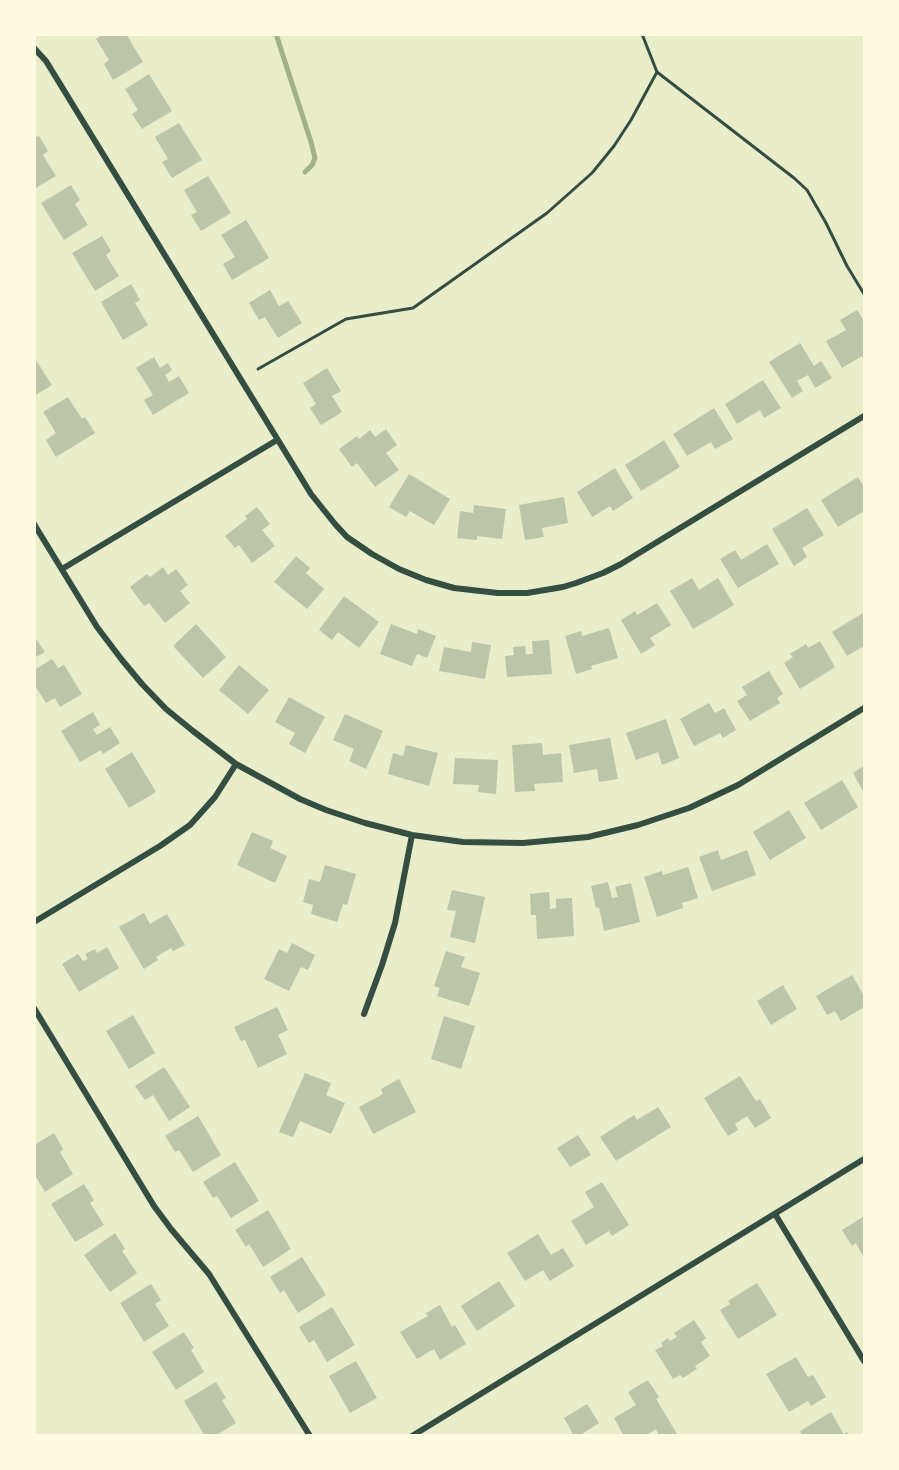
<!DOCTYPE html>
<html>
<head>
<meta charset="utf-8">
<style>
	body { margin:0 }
	#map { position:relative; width:899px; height:1470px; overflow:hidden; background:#e9edc9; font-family:"PT Serif",serif }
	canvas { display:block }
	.frame { position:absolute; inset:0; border:36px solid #fefae0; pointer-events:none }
</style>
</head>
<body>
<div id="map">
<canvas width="899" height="1470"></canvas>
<div class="frame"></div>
</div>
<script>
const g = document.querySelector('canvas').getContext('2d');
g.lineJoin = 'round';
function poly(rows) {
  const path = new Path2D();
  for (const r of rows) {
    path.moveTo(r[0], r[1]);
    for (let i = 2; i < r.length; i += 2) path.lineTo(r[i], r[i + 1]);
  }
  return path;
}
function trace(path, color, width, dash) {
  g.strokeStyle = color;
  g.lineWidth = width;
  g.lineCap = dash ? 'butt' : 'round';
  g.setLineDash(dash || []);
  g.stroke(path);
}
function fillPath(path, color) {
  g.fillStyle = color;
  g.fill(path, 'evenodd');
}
const stream = poly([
	[276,34,311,142,315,158,312,165,305,172]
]);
const building = poly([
	[104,34,126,34,143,62,113,80,104,64,109,60,96,39],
	[149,74,172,111,142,129,132,114,138,110,125,89],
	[179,123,202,160,172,178,162,162,168,159,155,137],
	[39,136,48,151,43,155,56,176,34,189,34,138],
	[208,176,231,213,201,231,191,215,197,212,184,190],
	[71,185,80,200,75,204,88,225,64,240,41,203],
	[246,220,269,258,232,280,223,264,235,257,221,235],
	[102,236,111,251,106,255,119,276,95,291,72,253],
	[131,284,140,300,135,303,148,325,123,340,101,302],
	[270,290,279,306,288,301,302,323,278,338,265,317,259,320,249,303],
	[857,310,864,321,864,361,862,356,842,368,826,341,846,330,840,320],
	[800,343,814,366,821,361,832,378,815,388,808,375,797,381,803,391,792,398,769,362],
	[34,357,52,385,34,396],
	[154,357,160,368,168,363,172,370,165,375,169,382,179,376,189,393,153,415,144,400,153,395,136,368],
	[327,368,341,391,332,396,342,412,321,425,310,408,316,404,303,383],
	[763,380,781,408,764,418,760,410,737,424,725,404],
	[68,397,82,419,85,417,95,433,56,457,46,440,56,433,43,412],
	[714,408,733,439,715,449,711,442,687,456,673,434],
	[386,429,397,445,386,453,399,470,375,487,357,463,352,467,339,449,357,436,359,439,370,430,375,437],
	[664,440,680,467,641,491,625,465],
	[615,468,633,498,613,511,610,506,592,517,577,492],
	[409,474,450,499,434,525,410,511,406,517,389,507],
	[858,477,864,487,864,511,838,527,821,500],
	[564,497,568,523,542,528,544,537,525,540,519,505],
	[474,505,506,509,502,539,477,536,477,540,457,538,460,511,473,513],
	[257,507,270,524,262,530,275,546,252,563,239,545,235,548,225,536,247,519,245,516],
	[807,508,824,535,802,548,807,557,794,566,772,529],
	[767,544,779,564,738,588,720,559,735,550,741,560],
	[296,556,310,568,306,573,324,589,307,609,274,582],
	[163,567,168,575,176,569,188,585,180,591,190,603,165,623,149,603,144,606,130,587,147,574,150,577],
	[692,578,699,590,718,578,734,605,693,629,670,591],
	[344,596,379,622,359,648,338,632,332,640,319,630],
	[657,603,671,625,650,638,655,645,641,654,621,620,635,611,637,615],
	[863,613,864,616,864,646,847,656,832,632],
	[196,624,226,657,203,678,173,646],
	[391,624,417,634,418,629,436,636,427,658,417,654,412,666,380,654],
	[609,628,618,658,591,666,592,669,576,674,565,636,581,631,582,636],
	[34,636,45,652,34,658],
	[549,640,552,674,507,677,505,656,514,655,513,647,525,646,526,654,533,654,532,641],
	[820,641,835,667,800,689,784,663,793,657,790,654,806,644,808,648],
	[472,642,491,645,485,679,439,671,444,647,471,652],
	[52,659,58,668,64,665,82,694,60,707,55,698,46,703,34,684,34,670],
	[239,665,269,690,248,714,219,690],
	[769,671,783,694,777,698,780,703,750,721,737,701,747,695,742,687],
	[289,697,325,717,305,753,289,744,295,733,275,722],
	[709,703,715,713,724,708,736,730,723,738,720,733,694,746,680,719],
	[93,712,100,725,93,729,97,735,110,727,120,743,103,754,101,750,80,762,61,731],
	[345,714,383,731,366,769,349,761,354,749,333,740],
	[666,719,679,758,662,765,658,752,636,760,626,733],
	[610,738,618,779,599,782,597,769,574,773,569,745],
	[542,743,543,755,561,753,563,782,534,784,535,791,515,792,512,745],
	[406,745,438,753,429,786,388,774,393,753,403,756],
	[132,752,156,792,129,808,105,769],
	[455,758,498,760,496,794,478,792,479,785,453,784],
	[864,766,864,793,853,773],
	[842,780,858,807,821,830,804,803],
	[789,810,806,838,770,860,753,832],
	[252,832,273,841,270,848,287,856,275,883,237,865],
	[718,850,721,860,747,850,756,875,712,891,699,857],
	[325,865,356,874,347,905,343,904,337,922,311,914,313,905,303,902,309,879,320,882],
	[688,867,698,898,682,903,683,908,657,917,644,877,662,871,663,875],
	[608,882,612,898,618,897,615,887,631,883,640,922,604,931,599,907,596,908,591,886],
	[452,890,485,897,475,943,450,937,456,911,447,910],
	[549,892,550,909,556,908,556,899,572,898,574,936,537,939,536,915,531,915,530,894],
	[144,913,150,924,167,914,185,945,173,951,171,948,156,957,158,960,144,969,119,927],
	[292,943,315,955,308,970,301,967,289,991,264,979,279,949,287,953],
	[107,947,119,968,79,992,62,964,78,954,83,961,88,959,85,954,95,949,97,953],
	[446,951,465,957,461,967,480,973,469,1006,437,996,440,988,434,986],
	[852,975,864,996,864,1007,841,1021,835,1011,827,1015,816,996],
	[783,985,797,1009,771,1025,757,1001],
	[277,1007,288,1030,278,1035,287,1054,258,1068,245,1040,241,1041,234,1027],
	[133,1015,155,1053,129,1069,106,1031],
	[444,1016,475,1026,461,1069,431,1059],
	[164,1067,190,1107,169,1121,153,1095,145,1100,135,1086],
	[305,1073,331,1083,326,1095,345,1103,331,1134,300,1121,293,1137,279,1132],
	[740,1076,756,1101,760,1099,771,1118,755,1128,747,1116,735,1124,738,1130,728,1136,704,1098],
	[399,1079,416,1112,373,1134,359,1107,383,1094,381,1089],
	[658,1107,671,1127,616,1161,600,1137,634,1115,637,1120],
	[198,1116,221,1155,193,1172,179,1150,175,1152,165,1136],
	[54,1133,63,1149,60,1152,73,1174,45,1192,34,1174,34,1145],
	[578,1135,591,1155,570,1167,557,1148],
	[235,1162,259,1201,231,1218,217,1196,213,1198,203,1182],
	[602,1182,629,1225,612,1236,609,1231,586,1245,571,1221,594,1207,585,1192],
	[84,1184,94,1200,90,1203,104,1225,75,1242,51,1204],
	[268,1210,291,1249,263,1267,249,1244,246,1247,235,1230],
	[863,1217,864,1220,864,1258,856,1243,852,1246,842,1230],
	[115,1233,125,1249,122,1251,137,1273,110,1292,84,1255],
	[538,1234,551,1255,563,1248,574,1266,550,1281,543,1270,525,1281,507,1253],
	[302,1257,326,1295,298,1313,284,1290,280,1293,270,1277],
	[499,1281,515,1306,477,1331,461,1306],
	[757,1283,777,1315,738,1339,720,1310,730,1304,728,1301],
	[151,1284,161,1300,155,1304,169,1326,144,1342,120,1303],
	[440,1305,452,1327,455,1325,466,1344,440,1360,434,1349,417,1359,400,1332,428,1316,426,1313],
	[332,1307,355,1345,327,1362,314,1340,309,1343,299,1327],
	[694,1320,706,1338,701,1342,710,1356,695,1366,697,1369,683,1378,680,1375,673,1379,655,1350,663,1346,661,1343,668,1338,670,1341,677,1337,674,1333],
	[184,1332,194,1348,191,1350,204,1372,176,1390,152,1352],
	[796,1357,808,1377,813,1375,826,1397,811,1406,808,1401,789,1412,766,1374],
	[356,1361,377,1398,350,1413,329,1376],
	[648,1380,659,1397,656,1399,677,1434,674,1436,659,1436,656,1429,645,1436,624,1436,614,1418,636,1405,628,1392],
	[216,1382,226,1398,222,1400,236,1423,215,1436,205,1436,184,1401],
	[587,1404,599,1423,579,1436,574,1436,564,1418],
	[831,1412,844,1434,847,1432,850,1436,802,1436,800,1431]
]);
const path = poly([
	[657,72,794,178,807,190,826,223,847,266,864,294],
	[258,369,346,319,413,308,547,213,592,173,614,146,631,120,657,72,642,34]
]);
const minor = poly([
	[34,48,46,61,311,494,335,524,347,537,372,554,399,569,426,580,454,588,498,593,527,593,563,587,576,583,603,573,621,564,864,416],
	[34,524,97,627,122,660,142,684,166,709,193,731,236,764,300,799,326,810,365,823,412,835,463,842,523,843,588,837,638,825,689,808,738,785,864,708],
	[62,569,277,440],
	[34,922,160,846,190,825,215,797,236,764],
	[34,1008,154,1206,171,1229,209,1274,310,1436],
	[364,1014,382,965,395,923,412,835],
	[775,1214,864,1361],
	[412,1436,864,1159]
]);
trace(stream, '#a3b18a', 5);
fillPath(building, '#bcc5a7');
trace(path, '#344e41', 3);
trace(minor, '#344e41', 6);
</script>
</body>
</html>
